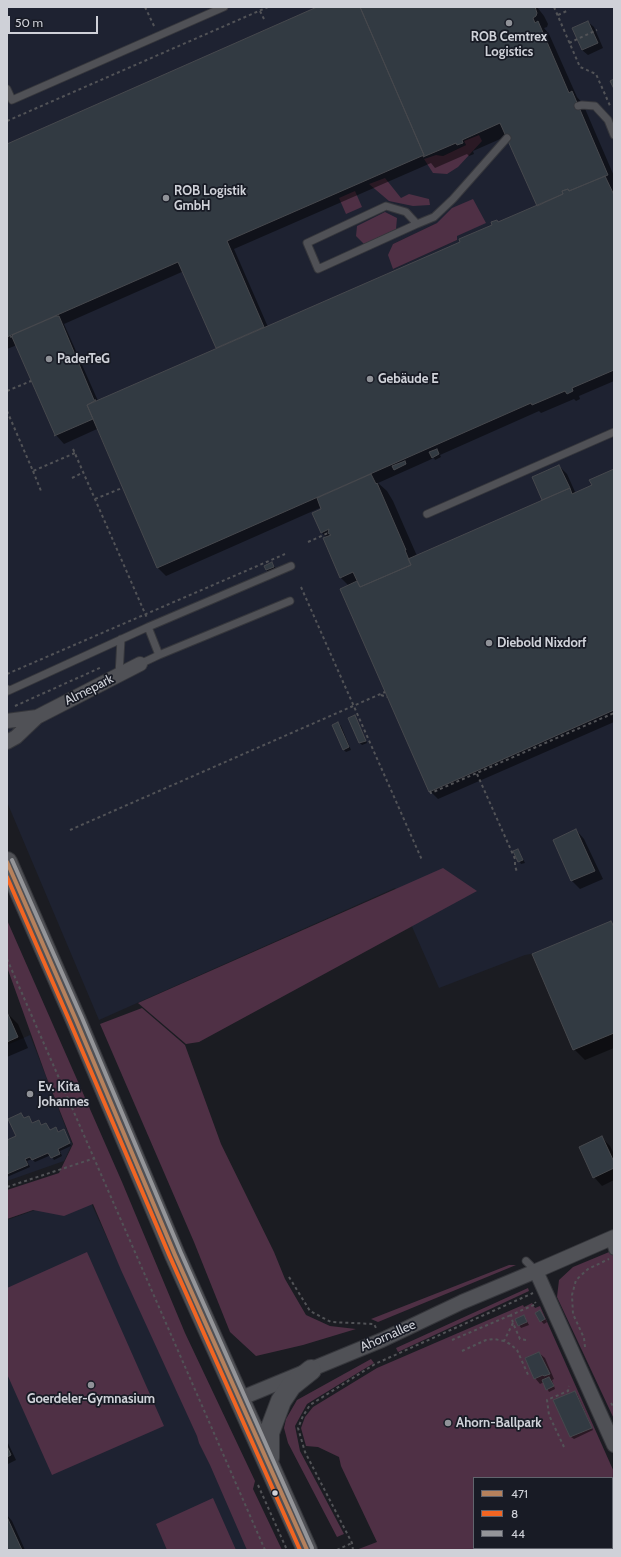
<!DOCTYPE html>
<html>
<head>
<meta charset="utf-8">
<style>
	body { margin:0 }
	#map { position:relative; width:621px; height:1557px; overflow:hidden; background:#1b1c22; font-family:Cabin,sans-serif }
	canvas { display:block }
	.frame { position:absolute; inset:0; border:8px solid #cfd1d8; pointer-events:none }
	.legend { position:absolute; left:473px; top:1477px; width:140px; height:72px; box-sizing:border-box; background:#181b25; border:1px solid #61646d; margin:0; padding:5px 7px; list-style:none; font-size:12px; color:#cfd1d8 }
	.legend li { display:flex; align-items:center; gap:8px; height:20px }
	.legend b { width:20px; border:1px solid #61646d }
	.scale { position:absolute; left:8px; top:16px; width:90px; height:18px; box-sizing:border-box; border:2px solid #cfd1d8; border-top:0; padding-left:5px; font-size:12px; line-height:14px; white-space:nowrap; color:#cfd1d8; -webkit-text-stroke:3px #181b25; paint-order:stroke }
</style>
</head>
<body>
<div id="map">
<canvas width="621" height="1557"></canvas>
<div class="frame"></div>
<ul class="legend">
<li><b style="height:5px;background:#b6815c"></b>471</li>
<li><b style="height:5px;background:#f26522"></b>8</li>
<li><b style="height:5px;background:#949599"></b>44</li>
</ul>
<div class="scale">50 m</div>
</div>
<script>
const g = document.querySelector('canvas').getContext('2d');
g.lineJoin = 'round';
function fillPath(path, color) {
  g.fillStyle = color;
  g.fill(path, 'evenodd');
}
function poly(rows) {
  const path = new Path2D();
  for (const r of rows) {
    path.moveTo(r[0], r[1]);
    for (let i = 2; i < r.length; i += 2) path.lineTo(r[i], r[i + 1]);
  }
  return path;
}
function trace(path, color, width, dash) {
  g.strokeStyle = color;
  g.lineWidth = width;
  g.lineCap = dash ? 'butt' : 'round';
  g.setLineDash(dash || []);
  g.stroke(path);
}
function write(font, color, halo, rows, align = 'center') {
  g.font = font + ' Cabin,sans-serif';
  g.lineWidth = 3.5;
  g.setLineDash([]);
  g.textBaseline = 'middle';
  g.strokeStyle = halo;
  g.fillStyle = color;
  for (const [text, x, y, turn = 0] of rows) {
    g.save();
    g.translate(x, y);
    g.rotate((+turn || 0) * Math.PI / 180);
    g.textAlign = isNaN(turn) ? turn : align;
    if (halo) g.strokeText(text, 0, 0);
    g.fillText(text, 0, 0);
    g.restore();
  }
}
const built = poly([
	[7,7,614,7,614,988,594,943,525,955,439,988,395,888,99,1020,7,802],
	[479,135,433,173,436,155,443,156,466,145,464,141],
	[437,223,457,236,457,240,393,269,393,244],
	[30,1035,72,1144,64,1161,7,1181,7,1045],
	[86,1192,250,1550,7,1550,7,1220]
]);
const green = poly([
	[479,135,482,141,458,167,447,174,433,173,424,159,436,155,443,156,466,145,464,141],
	[385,178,401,198,409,194,429,199,430,205,413,206,389,201,369,184],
	[355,191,362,207,346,214,339,198],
	[473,199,486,223,457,236,457,240,393,269,388,255,393,244,437,223,452,208],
	[385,212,397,218,396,229,364,244,356,236,357,226],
	[443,868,477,891,199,1042,186,1044,138,1003],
	[7,920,122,1182,185,1333,255,1481,253,1489,282,1550,247,1550,210,1465,199,1443,197,1436,121,1270,93,1204,64,1216,33,1210,7,1219,7,1190,59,1173,73,1144,46,1076,7,967],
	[142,1008,185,1045,221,1144,274,1252,285,1279,306,1315,330,1326,356,1329,303,1345,256,1356,230,1332,194,1242,100,1024],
	[614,1250,614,1419,557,1297,559,1280,573,1267],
	[87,1252,164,1426,52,1475,7,1374,7,1288],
	[509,1265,516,1265,378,1322,371,1319],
	[528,1288,529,1291,398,1352,396,1348],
	[532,1303,535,1308,540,1306,614,1472,614,1550,356,1550,377,1542,341,1466,339,1457,318,1447,306,1446,301,1428,305,1417,313,1407,377,1368,523,1305,524,1307],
	[474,1478,612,1478,612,1548,474,1548],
	[371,1359,374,1363,307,1404,295,1426,300,1451,344,1534,337,1537,288,1443,284,1428,286,1419,297,1400],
	[213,1498,236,1550,167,1550,156,1524]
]);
const shadow = poly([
	[319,7,537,7,544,16,548,24,547,27,544,28,549,34,577,97,583,104,614,176,614,381,579,396,580,399,576,401,574,399,541,413,539,411,440,455,441,457,435,460,434,458,378,483,387,491,393,501,417,556,544,501,533,477,559,466,567,474,576,494,593,486,614,470,614,722,438,799,430,791,349,586,341,578,327,538,321,532,322,507,166,576,158,568,97,429,64,444,56,435,17,345,7,349,7,145],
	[507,136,538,206,499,223,462,242,268,327,234,249,431,163,435,168,467,154,469,156,474,154,473,151],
	[184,271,217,349,98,401,64,324],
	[588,22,594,27,603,48,588,55,582,50],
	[272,563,276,569,269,572,266,570],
	[354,716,357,719,367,743,362,745,360,743,350,718],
	[338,723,341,726,351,750,346,752,344,750,333,725],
	[576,830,584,839,603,879,580,889,572,881,554,840],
	[518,850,525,863,521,864,514,851],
	[611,922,614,925,614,1048,585,1060,574,1049],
	[7,1013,18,1024,28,1048,7,1057],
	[21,1115,25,1119,29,1117,33,1124,39,1121,42,1126,46,1124,50,1131,56,1128,59,1132,66,1133,71,1146,60,1151,62,1156,54,1160,51,1155,35,1162,32,1159,27,1161,30,1167,7,1177,7,1158,9,1156,7,1151,7,1141,17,1137],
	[602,1138,610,1146,614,1154,614,1180,602,1186,594,1177],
	[540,1311,547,1322,544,1324,541,1321],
	[524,1316,529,1325,521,1328,516,1320],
	[539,1353,545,1358,554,1379,552,1380,555,1389,549,1392,544,1382,540,1384,535,1378],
	[574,1392,577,1394,593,1430,574,1439,571,1437,555,1401],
	[7,1441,16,1460,8,1464,7,1463],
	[7,1515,12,1521,25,1550,7,1550]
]);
const building = poly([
	[317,7,360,7,424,155,227,241,264,327,216,348,178,262,7,337,7,144,317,7],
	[360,7,535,7,537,13,536,16,533,18,535,23,538,21,569,93,572,91,608,175,569,191,568,189,562,191,563,194,537,206,500,123,462,140,463,143,457,145,456,143,423,157,424,155,360,7],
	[588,21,598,43,582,50,572,28,588,21],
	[614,79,614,89,610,81,614,79],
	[605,176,614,195,614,370,572,388,573,391,567,394,565,391,532,405,531,403,157,568,87,405,460,242,459,239,492,225,491,222,497,220,498,222,563,194,562,191,568,189,569,191,605,176],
	[56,316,59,316,94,400,96,400,87,405,93,419,54,436,55,435,12,337,10,337,13,336,12,335,56,316],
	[437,449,439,454,432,458,429,452,437,449],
	[405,461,406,464,394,470,392,466,405,461],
	[559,465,570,488,542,500,532,477,559,465],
	[614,469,614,710,429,792,340,589,357,581,360,587,411,565,408,559,570,488,572,494,592,485,589,480,614,469],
	[371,474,376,484,377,483,406,550,405,550,411,565,360,587,353,572,340,578,323,538,331,535,328,533,329,529,321,533,312,513,321,509,317,498,371,474],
	[272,562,274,567,266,570,264,566,272,562],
	[355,715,366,741,359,743,348,718,355,715],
	[338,722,349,747,343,750,332,725,338,722],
	[576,829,595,871,571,881,553,840,576,829],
	[518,849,523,860,518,862,513,851,518,849],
	[611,921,614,927,614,1033,573,1050,532,954,611,921],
	[7,1012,18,1037,7,1042,7,1012],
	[21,1113,24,1118,29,1116,32,1123,39,1120,41,1125,46,1123,50,1130,56,1127,58,1132,64,1129,70,1143,58,1149,60,1154,51,1158,48,1153,32,1160,30,1157,25,1159,28,1165,7,1174,7,1156,8,1156,7,1140,16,1136,8,1119,21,1113],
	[602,1136,614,1162,614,1168,593,1178,579,1147,602,1136],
	[540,1310,545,1319,540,1322,535,1313,540,1310],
	[524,1315,527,1322,518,1326,515,1319,524,1315],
	[539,1352,550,1374,544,1376,543,1375,534,1379,525,1358,539,1352],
	[549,1377,554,1386,546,1390,542,1380,549,1377],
	[575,1391,592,1428,570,1437,553,1400,575,1391],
	[7,1446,11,1455,7,1457,7,1446],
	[614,1481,614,1497,612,1498,612,1482,614,1481],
	[614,1505,614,1520,612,1515,612,1506,614,1505],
	[7,1517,22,1550,7,1550,7,1517]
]);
const path = poly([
	[145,7,155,28],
	[554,7,580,67,596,74,611,108],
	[535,8,536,7],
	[260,11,264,19],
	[558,15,569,10],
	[569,43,597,30],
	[7,121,268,7],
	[7,391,31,381],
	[7,411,33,471,75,453],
	[73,449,147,618],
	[33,471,41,491],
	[72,478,84,472],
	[95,499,122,488],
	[308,542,328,533],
	[301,587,422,860],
	[7,674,285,554],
	[381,695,387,697],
	[15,706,102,667],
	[477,774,515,859,515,866,517,872],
	[430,791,431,793,614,713],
	[70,830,385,692],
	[7,959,265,1550],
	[7,1187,95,1158],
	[289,1277,310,1311,331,1322,374,1324,377,1330],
	[513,1323,504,1341,510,1344,517,1350,529,1377],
	[452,1340,511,1315],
	[526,1340,520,1339,513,1323,511,1315,536,1304,535,1302],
	[585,1347,584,1338,573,1314,572,1295,576,1280,588,1269,609,1259],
	[462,1351,486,1340,494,1339,504,1341],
	[611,1403,614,1408],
	[564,1447,549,1415,547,1400,568,1391,569,1386],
	[258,1485,287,1550],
	[337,1550,352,1543],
	[353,1550,352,1543,305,1452,298,1428,303,1416,310,1405,375,1364,533,1293]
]);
const lane = poly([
	[7,89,12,100,224,7],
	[578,106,582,105,595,106,608,120,614,135],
	[417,224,406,212,386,206,307,243,318,269,417,224,434,217,453,199,507,138],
	[427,514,614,432],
	[148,627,291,566],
	[159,655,290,601],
	[119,675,121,639],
	[7,689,8,691,148,627,159,655,140,664],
	[609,1239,613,1251],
	[526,1261,536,1271]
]);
const street = poly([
	[7,721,37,717],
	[7,742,16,737,37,717,140,664],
	[536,1271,614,1237],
	[239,1399,382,1340,462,1302,536,1271,614,1445]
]);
const secondary = poly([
	[7,862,76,1020,175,1255,307,1550],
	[269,1458,269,1433,281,1401,291,1386,311,1370]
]);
const bus1 = poly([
	[7,862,76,1020,175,1255,307,1550]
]);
const bus2 = poly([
	[7,877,70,1022,170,1257,300,1550]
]);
const bus3 = poly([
	[12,860,82,1018,181,1253,312,1548]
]);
const markers = [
	[509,23,4,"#909298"],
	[166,198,4,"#909298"],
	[49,359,4,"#909298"],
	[370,379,4,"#909298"],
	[489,643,4,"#909298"],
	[30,1094,4,"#909298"],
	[91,1385,4,"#909298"],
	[448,1423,4,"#909298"],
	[275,1493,3.5,"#cfd1d8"]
];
const poiNames = [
	["ROB Cemtrex",509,37,"center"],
	["Logistics",509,52,"center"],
	["ROB Logistik",174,191],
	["GmbH",174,206],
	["PaderTeG",57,359],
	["Gebäude E",378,379],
	["Diebold Nixdorf",497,643],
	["Ev. Kita",38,1087],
	["Johannes",38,1102],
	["Goerdeler-Gymnasium",91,1399,"center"],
	["Ahorn-Ballpark",456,1423]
];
const streetNames = [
	["Almepark",89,690,-27],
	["Ahornallee",388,1336,-24]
];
fillPath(built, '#1e2231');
fillPath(green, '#4f3045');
fillPath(shadow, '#0007');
fillPath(building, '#323a42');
trace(building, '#46484d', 1);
trace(lane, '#36373c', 9);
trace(street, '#36373c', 16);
trace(secondary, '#36373c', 22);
trace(path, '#525357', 2, [3, 3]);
trace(lane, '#505156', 7);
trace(street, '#505156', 14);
trace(secondary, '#505156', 20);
trace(bus1, '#b6815c', 4);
trace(bus2, '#f26522', 4);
trace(bus3, '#949599', 4);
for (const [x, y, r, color] of markers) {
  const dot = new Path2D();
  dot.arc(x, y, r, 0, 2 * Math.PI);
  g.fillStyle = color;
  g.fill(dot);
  trace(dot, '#181b25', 1.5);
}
write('bold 13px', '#cfd1d8', '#181b25', poiNames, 'left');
write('13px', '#cfd1d8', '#181b25', streetNames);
</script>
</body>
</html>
